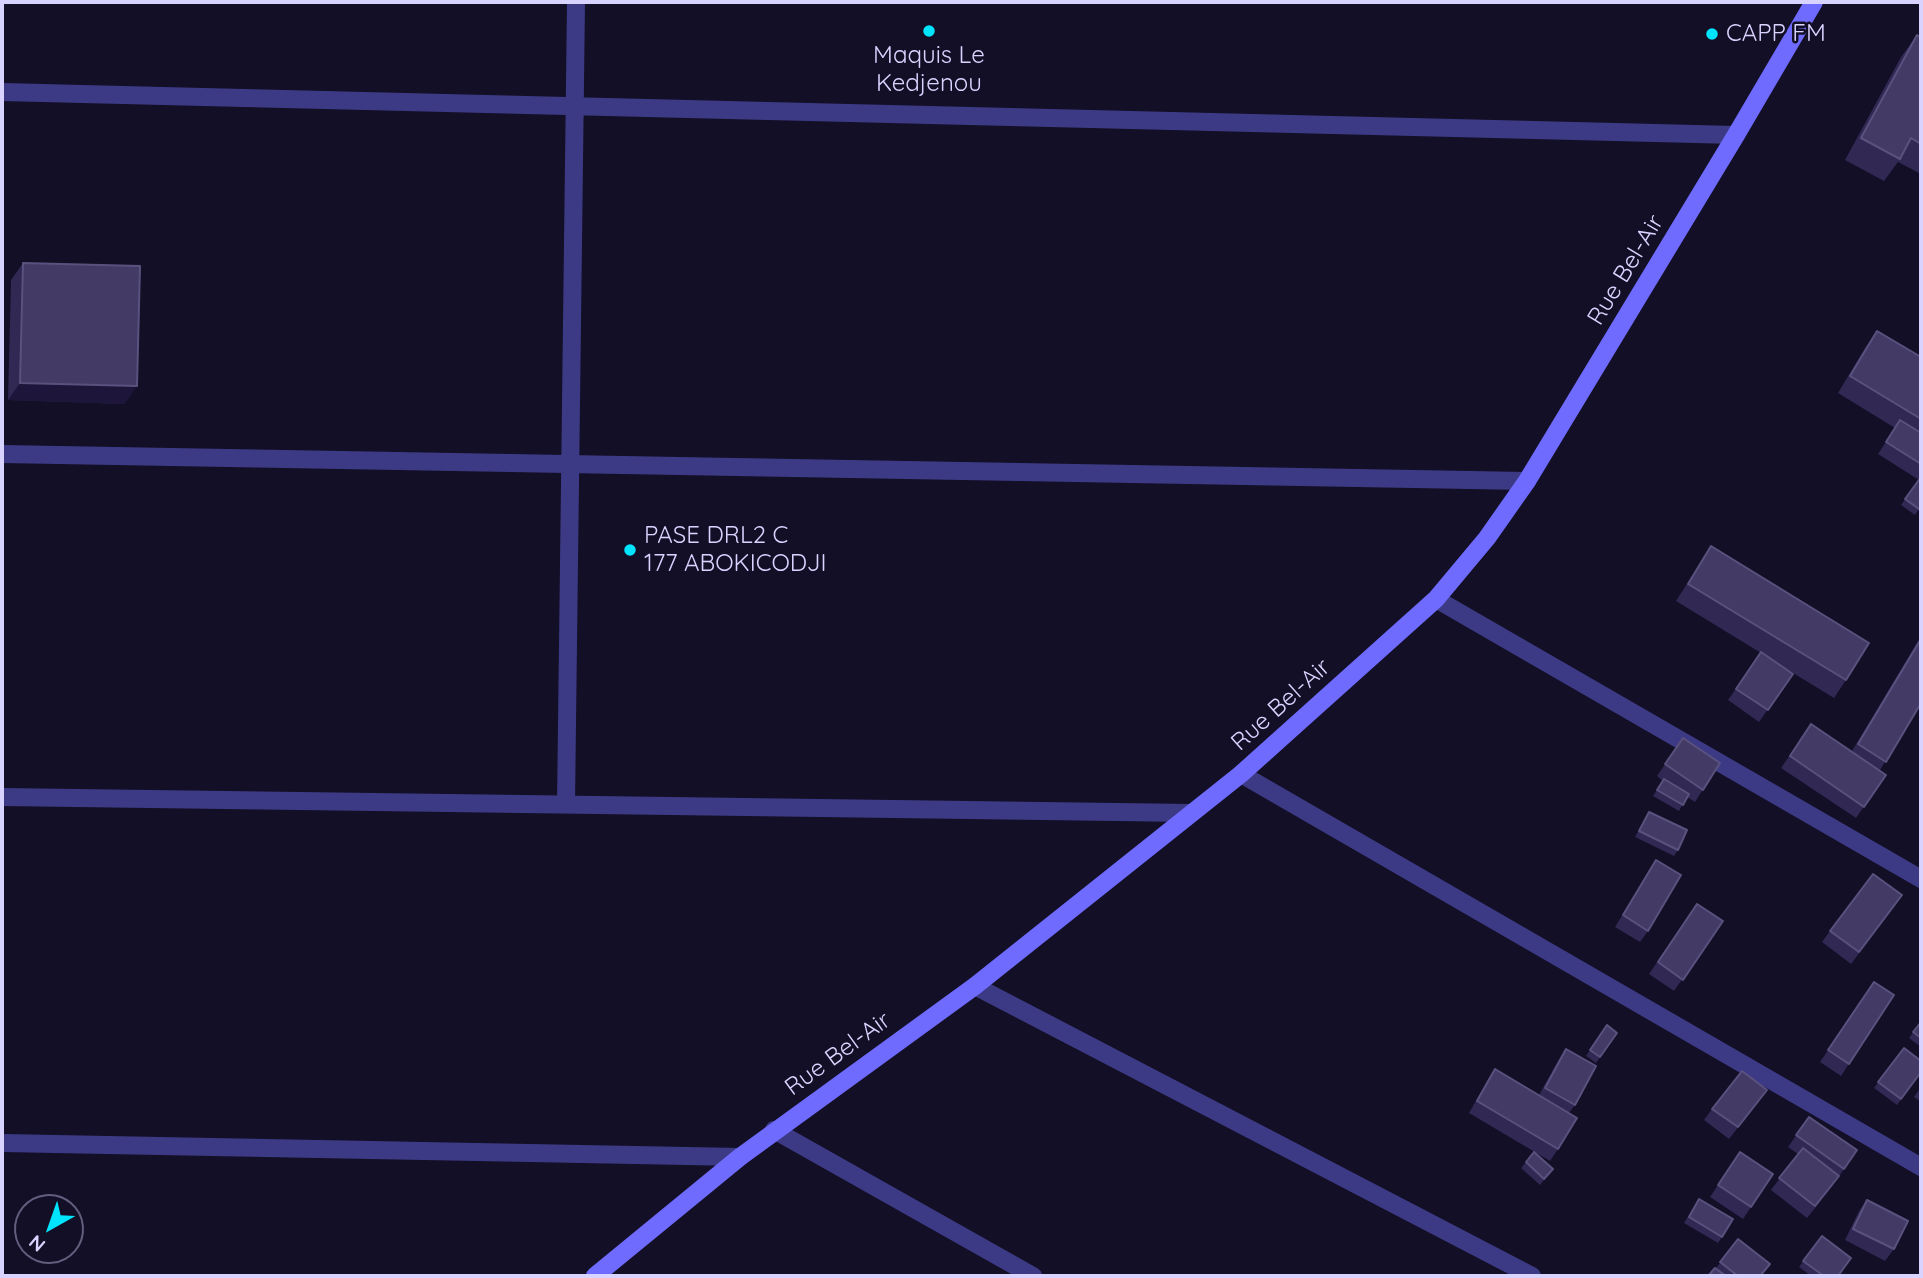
<!DOCTYPE html>
<html>
<head>
<meta charset="utf-8">
<style>
	body { margin:0 }
	#map { position:relative; width:1923px; height:1278px; overflow:hidden; background:#130f26; font-family:Quicksand,sans-serif }
	canvas { display:block }
	.frame { position:absolute; inset:0; border:4px solid #d9d4ff; pointer-events:none }
	.north { position:absolute; left:14px; top:1194px; width:70px; height:70px; box-sizing:border-box; background:#130f26; border:2px solid #625e7d; border-radius:50%; rotate:220deg; font-size:19px; font-weight:700; line-height:28px; text-align:center; color:#d9d4ff }
	.north::after { content:''; display:block; margin:auto; width:24px; height:32px; background:#00e5ff; clip-path:polygon(50% 0,100% 100%,50% 72%,0 100%) }
</style>
</head>
<body>
<div id="map">
<canvas width="1923" height="1278"></canvas>
<div class="frame"></div>
<div class="north">N</div>
</div>
<script>
const g = document.querySelector('canvas').getContext('2d');
g.lineJoin = 'round';
function poly(rows) {
  const path = new Path2D();
  for (const r of rows) {
    path.moveTo(r[0], r[1]);
    for (let i = 2; i < r.length; i += 2) path.lineTo(r[i], r[i + 1]);
  }
  return path;
}
function trace(path, color, width, dash) {
  g.strokeStyle = color;
  g.lineWidth = width;
  g.lineCap = dash ? 'butt' : 'round';
  g.setLineDash(dash || []);
  g.stroke(path);
}
function fillPath(path, color) {
  g.fillStyle = color;
  g.fill(path, 'evenodd');
}
function write(font, color, halo, rows, align = 'center') {
  g.font = font + ' Quicksand,sans-serif';
  g.lineWidth = 5;
  g.setLineDash([]);
  g.textBaseline = 'middle';
  g.strokeStyle = halo;
  g.fillStyle = color;
  for (const [text, x, y, turn = 0] of rows) {
    g.save();
    g.translate(x, y);
    g.rotate((+turn || 0) * Math.PI / 180);
    g.textAlign = isNaN(turn) ? turn : align;
    if (halo) g.strokeText(text, 0, 0);
    g.fillText(text, 0, 0);
    g.restore();
  }
}
const minor = poly([
	[2,92,1736,135],
	[2,454,1527,481],
	[1436,599,1921,879],
	[1241,774,1921,1167],
	[2,797,1191,813],
	[566,804,576,2],
	[975,986,1532,1276],
	[774,1130,1033,1276],
	[2,1143,740,1157]
]);
const secondary = poly([
	[595,1276,740,1157,975,986,1241,774,1436,599,1487,538,1527,481,1736,135,1814,2]
]);
const wall = poly([
	[1917,35,1921,38,1921,174,1898,162,1884,181,1845,160,1901,57],
	[23,263,125,404,8,400,11,280],
	[1877,331,1921,357,1921,506,1915,515,1901,505,1919,480,1878,454,1895,428,1838,393,1865,348],
	[1711,546,1846,680,1834,698,1780,665,1793,674,1759,722,1728,700,1761,653,1676,601],
	[1921,636,1921,703,1880,770,1886,775,1856,818,1781,768,1811,724,1852,751],
	[1683,738,1720,763,1695,802,1687,797,1679,811,1653,796,1663,781,1657,776],
	[1649,812,1678,850,1674,856,1635,837],
	[1656,860,1648,931,1640,942,1615,927],
	[1697,904,1723,921,1674,991,1649,974],
	[1894,907,1851,964,1822,942,1830,931],
	[1874,982,1894,995,1841,1076,1820,1062],
	[1921,1022,1921,1047,1909,1038],
	[1607,1025,1617,1033,1596,1063,1586,1056],
	[1904,1048,1921,1073,1897,1105,1874,1088],
	[1566,1049,1575,1105,1569,1113,1558,1149,1550,1161,1469,1113,1487,1081,1495,1069,1539,1095,1558,1061],
	[1921,1087,1921,1102,1914,1097],
	[1767,1090,1729,1139,1704,1120,1712,1109],
	[1809,1117,1857,1150,1831,1188,1807,1218,1771,1190,1798,1154,1788,1147],
	[1740,1152,1751,1207,1743,1219,1710,1197],
	[1526,1162,1553,1169,1540,1185,1521,1168],
	[1699,1199,1722,1237,1718,1243,1684,1223],
	[1867,1200,1894,1249,1885,1261,1845,1240,1859,1211],
	[1822,1236,1838,1276,1811,1276,1799,1267],
	[1738,1239,1760,1276,1726,1276,1716,1268]
]);
const shadedWall = poly([
	[20,383,137,386,125,404,8,400]
]);
const building = poly([
	[1917,35,1921,38,1921,144,1911,138,1900,159,1861,138,1917,35],
	[23,263,140,266,137,386,20,383,23,263],
	[1877,331,1921,357,1921,419,1850,376,1877,331],
	[1900,420,1921,433,1921,464,1886,442,1900,420],
	[1921,477,1921,506,1919,509,1905,499,1921,477],
	[1711,546,1869,643,1846,680,1688,584,1711,546],
	[1921,639,1921,703,1886,762,1858,744,1921,639],
	[1761,652,1793,674,1768,710,1736,689,1761,652],
	[1811,724,1886,775,1864,807,1790,756,1811,724],
	[1683,738,1720,763,1703,790,1665,764,1683,738],
	[1664,779,1689,794,1683,805,1657,790,1664,779],
	[1649,812,1687,830,1678,850,1639,831,1649,812],
	[1656,860,1681,875,1648,931,1623,915,1656,860],
	[1873,874,1902,895,1859,952,1830,931,1873,874],
	[1697,904,1723,921,1683,980,1658,962,1697,904],
	[1874,982,1894,995,1849,1064,1828,1050,1874,982],
	[1921,1022,1921,1038,1913,1032,1921,1022],
	[1607,1025,1617,1033,1600,1057,1590,1050,1607,1025],
	[1904,1048,1921,1061,1921,1072,1901,1099,1878,1082,1904,1048],
	[1566,1049,1596,1066,1575,1105,1545,1088,1566,1049],
	[1495,1069,1577,1118,1558,1149,1477,1101,1495,1069],
	[1742,1071,1767,1090,1738,1127,1712,1109,1742,1071],
	[1809,1117,1857,1150,1844,1169,1796,1135,1809,1117],
	[1803,1148,1839,1176,1815,1206,1779,1178,1803,1148],
	[1534,1152,1553,1169,1544,1179,1526,1162,1534,1152],
	[1740,1152,1773,1174,1751,1207,1718,1185,1740,1152],
	[1699,1199,1733,1219,1722,1237,1689,1217,1699,1199],
	[1867,1200,1908,1221,1894,1249,1853,1229,1867,1200],
	[1822,1236,1851,1258,1838,1276,1824,1276,1803,1261,1822,1236],
	[1738,1239,1770,1264,1760,1276,1738,1276,1720,1262,1738,1239],
	[1715,1268,1726,1276,1708,1276,1715,1268]
]);
const markers = [
	[929,31,7,"#00e5ff"],
	[1712,34,7,"#00e5ff"],
	[630,550,7,"#00e5ff"]
];
const poiNames = [
	["CAPP FM",1726,34],
	["Maquis Le",929,56,"center"],
	["Kedjenou",929,84,"center"],
	["PASE DRL2 C",644,536],
	["177 ABOKICODJI",644,564]
];
const streetNames = [
	["Rue Bel-Air",1626,270,-59],
	["Rue Bel-Air",1281,705,-42],
	["Rue Bel-Air",838,1054,-36]
];
trace(minor, '#3d3a85', 18);
trace(secondary, '#6f6bff', 18);
fillPath(wall, '#312854');
fillPath(shadedWall, '#1d163a');
fillPath(building, '#433a66');
trace(building, '#5a527e', 2);
for (const [x, y, r, color] of markers) {
  const dot = new Path2D();
  dot.arc(x, y, r, 0, 2 * Math.PI);
  g.fillStyle = color;
  g.fill(dot);
  trace(dot, '#130f26', 2.5);
}
write('24px', '#d9d4ff', '#130f26', poiNames, 'left');
write('24px', '#d9d4ff', '#130f26', streetNames);
</script>
</body>
</html>
